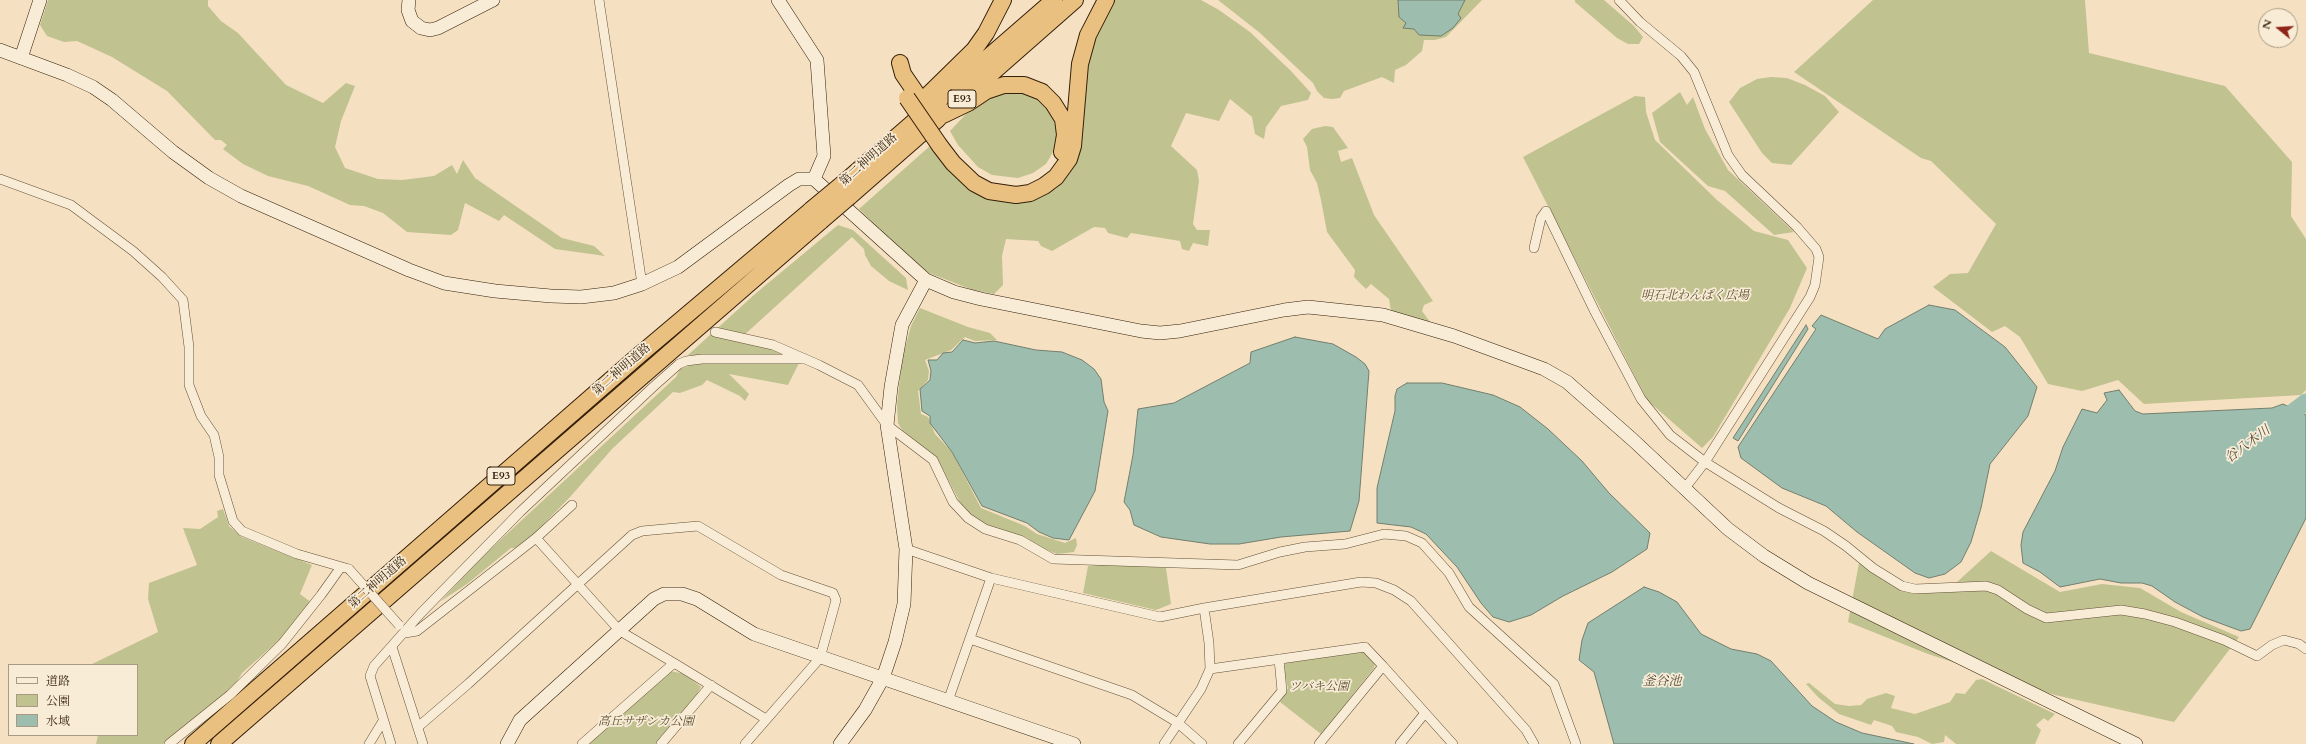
<!DOCTYPE html>
<html>
<head>
<meta charset="utf-8">
<style>
	body { margin:0 }
	#map { position:relative; width:2306px; height:744px; overflow:hidden; background:#f5e1c2; font-family:Cardo,"Noto Serif JP",serif }
	canvas { display:block }
	.legend { position:absolute; left:8px; top:664px; width:130px; height:72px; box-sizing:border-box; background:#f8ecd7; border:1px solid #aa9a84; margin:0; padding:5px 7px; list-style:none; font-size:12px; color:#341f08 }
	.legend li { display:flex; align-items:center; gap:8px; height:20px }
	.legend b { width:20px; border:1px solid #aa9a84 }
	.north { position:absolute; left:2258px; top:8px; width:40px; height:40px; box-sizing:border-box; background:#f8ecd7; border:1px solid #aa9a84; border-radius:50%; rotate:288deg; font-size:11px; font-weight:700; line-height:16px; text-align:center; color:#341f08 }
	.north::after { content:''; display:block; margin:auto; width:14px; height:18px; background:#8f2418; clip-path:polygon(50% 0,100% 100%,50% 72%,0 100%) }
</style>
</head>
<body>
<div id="map">
<canvas width="2306" height="744"></canvas>
<ul class="legend">
<li><b style="height:5px;background:#f8ecd7"></b>道路</li>
<li><b style="height:11px;background:#c0c290"></b>公園</li>
<li><b style="height:11px;background:#9dbeaf"></b>水域</li>
</ul>
<div class="north">N</div>
</div>
<script>
const g = document.querySelector('canvas').getContext('2d');
g.lineJoin = 'round';
function fillPath(path, color) {
  g.fillStyle = color;
  g.fill(path, 'evenodd');
}
function poly(rows) {
  const path = new Path2D();
  for (const r of rows) {
    path.moveTo(r[0], r[1]);
    for (let i = 2; i < r.length; i += 2) path.lineTo(r[i], r[i + 1]);
  }
  return path;
}
function trace(path, color, width, dash) {
  g.strokeStyle = color;
  g.lineWidth = width;
  g.lineCap = dash ? 'butt' : 'round';
  g.setLineDash(dash || []);
  g.stroke(path);
}
function write(font, color, halo, rows, align = 'center') {
  g.font = font + ' Cardo,"Noto Serif JP",serif';
  g.lineWidth = 3.5;
  g.setLineDash([]);
  g.textBaseline = 'middle';
  g.strokeStyle = halo;
  g.fillStyle = color;
  for (const [text, x, y, turn = 0] of rows) {
    g.save();
    g.translate(x, y);
    g.rotate((+turn || 0) * Math.PI / 180);
    g.textAlign = isNaN(turn) ? turn : align;
    if (halo) g.strokeText(text, 0, 0);
    g.fillText(text, 0, 0);
    g.restore();
  }
}
const green = poly([
	[48,0,208,0,208,6,221,21,238,33,286,85,323,103,346,83,355,86,341,121,335,147,345,168,378,179,402,180,434,176,452,165,457,174,463,160,475,178,562,238,594,246,605,256,555,249,504,215,499,221,465,203,458,230,451,235,407,232,383,213,364,206,350,205,308,186,268,176,243,164,223,149,227,145,221,140,215,140,167,91,112,57,77,41,64,42,47,36,40,25],
	[1114,0,1201,0,1219,10,1250,32,1291,71,1311,93,1308,100,1281,106,1266,127,1264,139,1255,134,1252,117,1230,99,1219,121,1186,113,1171,146,1197,170,1199,181,1193,224,1197,230,1210,230,1208,246,1193,243,1189,251,1182,249,1180,241,1131,233,1127,238,1108,233,1105,228,1094,227,1052,251,1041,246,1038,241,1006,239,1002,256,1003,285,994,294,973,290,929,273,903,252,859,209,931,145,962,179,1039,195,1056,189,1072,168,1085,70,1097,34],
	[1218,0,1482,0,1446,37,1435,40,1424,40,1422,51,1406,65,1395,70,1394,83,1382,77,1344,91,1340,98,1332,99,1324,98,1317,91,1313,83,1260,33],
	[1575,0,1604,0,1634,26,1643,37,1639,44,1628,44,1617,38,1575,2],
	[1873,0,2085,0,2089,53,2225,86,2292,162,2291,216,2306,239,2306,390,2301,395,2144,404,2118,380,2082,391,2048,384,2020,337,2005,326,1992,332,1933,287,1950,274,1968,273,1996,224,1931,161,1921,158,1794,72],
	[1771,77,1787,78,1805,85,1825,96,1839,112,1791,165,1772,163,1762,153,1729,102,1740,88,1757,79],
	[1012,90,1032,95,1044,103,1051,110,1057,132,1053,152,1046,164,1033,173,1018,178,992,175,978,167,958,145,950,131,965,115,987,98],
	[1680,92,1687,105,1693,97,1705,129,1728,170,1794,232,1774,235,1725,191,1708,186,1660,142,1652,113],
	[1635,96,1645,97,1646,112,1655,140,1717,200,1754,231,1788,240,1807,268,1790,308,1713,437,1702,448,1647,400,1523,157],
	[1325,126,1333,127,1348,148,1338,151,1341,162,1352,158,1374,215,1433,301,1424,305,1422,311,1431,323,1391,311,1389,299,1371,284,1366,289,1354,277,1355,270,1327,232,1321,200,1317,183,1310,170,1307,147,1303,139,1312,129],
	[838,225,853,230,906,278,908,290,889,281,871,266,865,255,864,249,852,237,742,337,787,355,688,355,755,294],
	[920,308,968,327,990,333,997,340,975,341,965,337,951,350,925,360,929,371,928,380,918,391,921,414,928,417,935,434,952,452,981,508,1025,526,1037,534,1065,543,1076,538,1077,545,1074,552,1057,554,1035,545,1027,538,981,524,964,510,939,462,902,430,898,423,897,405,902,359,911,326],
	[699,362,799,363,788,385,729,374,749,394,745,401,740,396,707,380,702,385,680,393,673,392,612,449,571,496,530,538,515,548,511,548,467,584,441,601,480,559,676,377,680,369],
	[223,509,229,526,242,537,312,565,300,594,312,603,294,627,242,673,233,688,192,723,163,744,96,744,98,735,137,735,137,665,90,665,158,632,148,599,149,583,197,565,183,528,200,529,218,517,217,511],
	[1991,551,2060,592,2102,584,2140,588,2181,612,2239,637,2174,722,2055,695,1928,654,1848,622,1859,563,1915,590,1956,583],
	[1114,564,1166,568,1171,604,1156,610,1083,593,1088,566],
	[1362,651,1368,653,1375,662,1374,668,1321,734,1280,702,1288,688,1283,668,1286,663],
	[670,671,685,674,701,687,696,696,656,744,589,744],
	[1982,679,2055,714,2048,721,2044,718,2036,725,2041,730,2035,744,1956,744,1945,735,1944,742,1932,744,1918,737,1896,732,1892,726,1874,720,1871,725,1839,714,1819,698,1806,684,1809,683,1835,704,1849,706,1861,705,1867,699,1886,693,1895,696,1891,708,1915,714,1950,702,1956,693,1965,694,1976,680]
]);
const water = poly([
	[1398,0,1465,0,1458,14,1461,18,1453,28,1441,36,1419,35,1414,29,1403,28,1406,23,1399,17,1398,0],
	[1929,305,1955,310,2005,347,2037,387,2028,416,1990,464,1981,508,1971,542,1961,562,1945,574,1929,578,1915,573,1857,532,1826,506,1782,488,1741,458,1738,447,1816,329,1812,326,1821,315,1878,339,1885,329,1929,305],
	[1806,325,1808,329,1738,441,1733,438,1806,325],
	[1295,337,1333,344,1356,357,1365,364,1369,371,1359,501,1350,531,1281,537,1239,544,1210,544,1161,537,1134,525,1130,510,1124,502,1133,455,1138,409,1174,403,1250,363,1251,352,1295,337],
	[963,340,975,343,994,341,1036,350,1062,352,1082,360,1094,369,1101,379,1104,402,1108,411,1095,491,1069,540,1053,538,1039,532,1027,523,982,506,952,452,930,423,930,416,922,411,920,389,930,380,931,371,928,360,937,360,943,353,952,352,963,340],
	[1407,383,1442,383,1493,395,1520,407,1548,429,1582,461,1609,493,1650,533,1647,549,1612,572,1563,596,1531,615,1509,622,1493,617,1481,603,1457,567,1426,534,1411,527,1377,523,1377,488,1395,411,1395,396,1397,389,1407,383],
	[2119,390,2135,411,2143,414,2272,408,2283,404,2306,415,2306,518,2250,629,2241,631,2203,617,2175,602,2152,586,2142,583,2121,583,2100,579,2060,587,2040,572,2023,563,2021,545,2023,532,2055,471,2063,447,2082,409,2097,413,2107,400,2104,393,2119,390],
	[1644,587,1659,592,1677,602,1701,634,1731,649,1757,654,1771,661,1812,706,1836,722,1862,733,1914,744,1614,744,1594,672,1579,660,1582,640,1588,623,1644,587]
]);
const river = poly([
	[2277,424,2306,402]
]);
const street = poly([
	[599,0,642,284],
	[1619,0,1640,22,1681,56,1694,72,1728,155,1742,175,1797,227,1816,249,1819,257,1815,285,1810,297,1705,462,1685,488],
	[0,179,71,205,133,251,162,277,183,300,189,347,189,385,201,416,214,435,219,457,219,475,233,521,242,531,297,554,349,569],
	[1534,248,1541,218,1546,211,1595,312,1641,399,1670,435,1705,462,1779,508,1824,531,1846,546,1873,568,1902,586,1915,589,1986,586,1998,590,2027,609,2046,618,2121,610,2145,614,2175,622,2224,640,2257,656,2272,645,2284,640,2299,644,2306,649],
	[715,332,773,345,819,365,858,385,887,425,933,460,953,502,968,518,985,529,1020,540,1053,559,1238,565,1280,552,1305,547,1345,544,1384,534,1406,536,1422,543,1449,573,1469,607,1554,684,1576,744],
	[536,538,620,631,674,663],
	[906,549,991,578,1160,617,1204,608,1361,582,1376,583,1394,590,1411,601,1526,730,1534,744],
	[405,633,417,631,536,538,572,505],
	[970,639,1132,695,1178,723,1202,744],
	[392,647,423,744],
	[1210,669,1365,647,1383,666],
	[948,701,991,578],
	[418,727,468,684,632,535,642,531,698,526,781,575,833,593,836,600,820,658,745,744],
	[169,744,230,695,282,644,321,595,341,567],
	[369,744,383,721],
	[391,744,370,676,374,666,421,613,520,512,653,387,679,364,686,361,702,359,800,359],
	[582,744,674,663,766,719],
	[661,744,711,685],
	[1164,744,1201,689,1210,669,1209,643,1204,608],
	[1238,744,1282,691,1279,659],
	[1319,744,1383,666,1453,744],
	[1400,744,1425,713]
]);
const secondary = poly([
	[409,0,408,10,412,21,421,28,430,30,438,28,493,0],
	[778,0,817,60,824,156,814,179],
	[0,50,67,75,93,87,112,100,173,152,209,178,241,196,409,270,444,283,495,291,551,296,581,297,614,293,642,284,678,267,789,185,799,179,814,179,926,280,954,292,981,299,1141,331,1160,333,1180,331,1284,310,1308,307,1383,315,1454,336,1544,369,1567,382,1633,440,1728,529,1764,556,1808,583,2136,744],
	[21,58,40,0],
	[507,744,520,720,654,599,664,594,682,594,697,599,754,634,1074,744],
	[840,744,865,710,883,678,895,642,904,604,906,549,887,425,891,387,902,325,926,280]
]);
const highway = poly([
	[900,63,903,74,916,93],
	[968,94,1075,0],
	[924,99,974,50,986,33,1003,0],
	[943,115,968,103,986,91,1004,85,1024,85,1042,92,1053,103,1063,119,1065,135,1062,152],
	[940,146,953,163,974,183,989,191,1016,195,1030,193,1044,186,1056,177,1069,159,1073,146,1080,64,1088,35,1106,0],
	[840,186,1054,0],
	[849,197,938,119],
	[193,744,637,357,811,210],
	[219,744,821,221]
]);
const streetBridge = poly([
	[349,569,399,625]
]);
const highwayBridge = poly([
	[907,98,940,146],
	[811,210,840,186],
	[821,221,849,197]
]);
const shields = [
	[962,99,28],
	[501,476,28]
];
const shieldNames = [
	["E93",962,99],
	["E93",501,476]
];
const streetNames = [
	["第二神明道路",869,160,-42],
	["第二神明道路",622,370,-41],
	["第二神明道路",378,583,-41]
];
const parkNames = [
	["明石北わんぱく広場",1695,296],
	["ツバキ公園",1319,687],
	["高丘サザンカ公園",646,722]
];
const waterNames = [
	["谷八木川",2248,445,-37],
	["釜谷池",1662,682]
];
fillPath(green, '#c0c290');
fillPath(water, '#9dbeaf');
trace(water, '#737e6c', 1);
trace(river, '#9dbeaf', 17);
trace(street, '#645036', 10);
trace(secondary, '#341f08', 14);
trace(highway, '#341f08', 18);
trace(street, '#f8ecd7', 9);
trace(secondary, '#f8ecd7', 13);
trace(highway, '#eac081', 16);
trace(streetBridge, '#645036', 10, []);
trace(highwayBridge, '#341f08', 18, []);
trace(streetBridge, '#f8ecd7', 9);
trace(highwayBridge, '#eac081', 16);
for (const [x, y, w] of shields) {
  const box = new Path2D();
  box.roundRect(x - w / 2, y - 9, w, 18, 3);
  g.fillStyle = '#f8ecd7';
  g.fill(box);
  trace(box, '#341f08', 1);
}
write('bold 11px', '#341f08', null, shieldNames);
write('12px', '#341f08', '#f8ecd7', streetNames);
write('italic 12px', '#5e5031', '#f8ecd7', parkNames);
write('italic 13px', '#544f3a', '#f8ecd7', waterNames);
</script>
</body>
</html>
